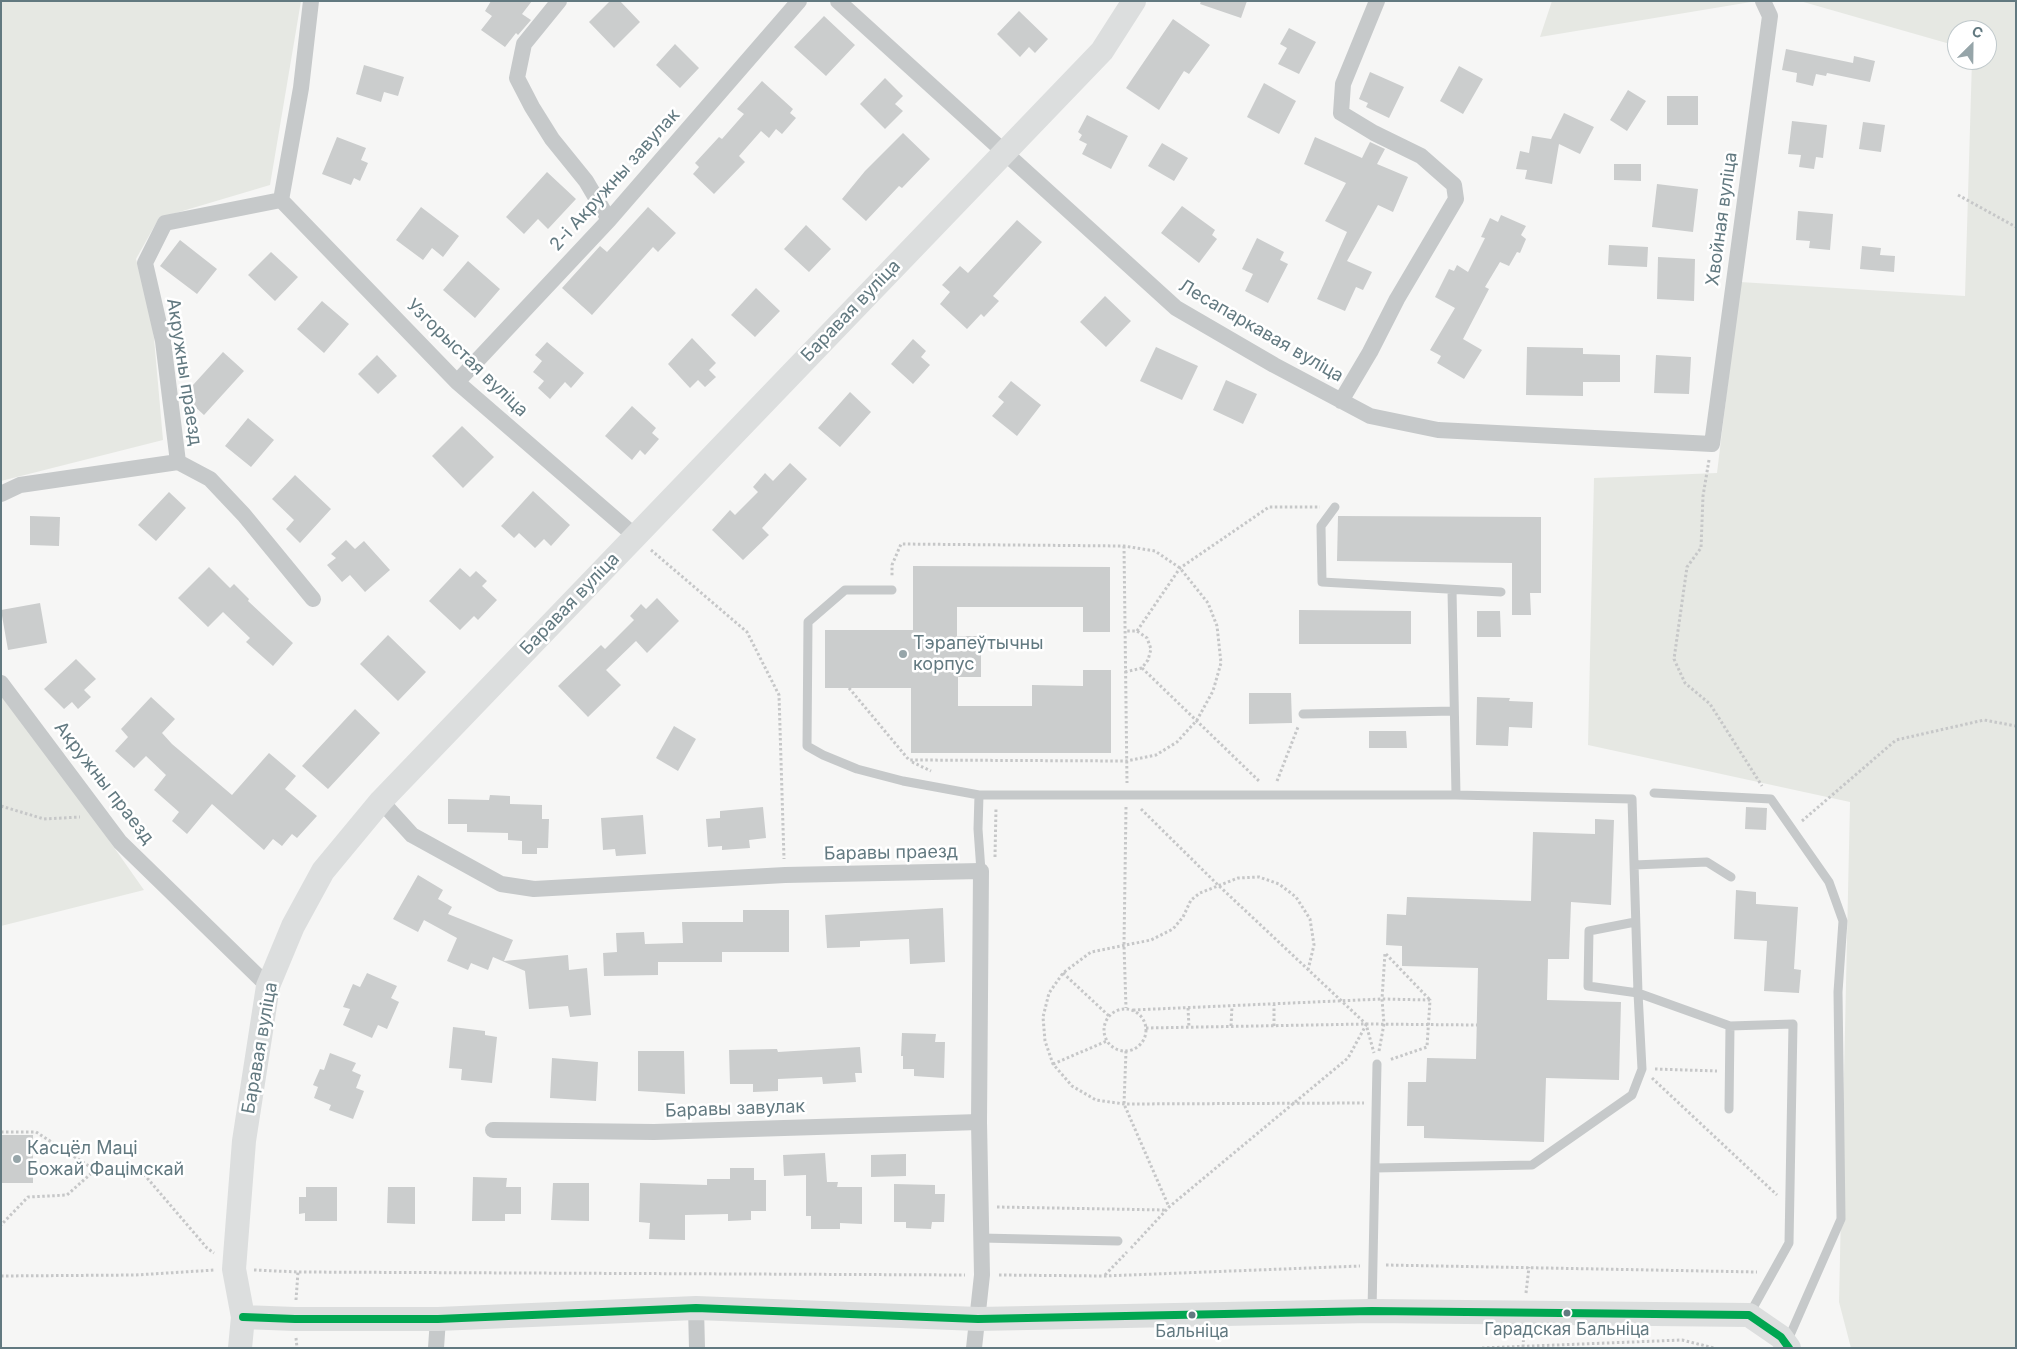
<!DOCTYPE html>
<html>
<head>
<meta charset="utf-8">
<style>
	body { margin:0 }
	#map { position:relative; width:2017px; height:1349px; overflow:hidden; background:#f6f6f5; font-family:Inter,sans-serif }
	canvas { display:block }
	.frame { position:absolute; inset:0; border:2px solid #627980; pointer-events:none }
	.north { position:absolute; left:1947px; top:20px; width:50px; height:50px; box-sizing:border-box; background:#fff; border:1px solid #c0c9cc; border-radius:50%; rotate:23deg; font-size:14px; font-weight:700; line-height:20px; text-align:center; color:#627980 }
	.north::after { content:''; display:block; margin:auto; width:18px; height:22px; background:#96a5a9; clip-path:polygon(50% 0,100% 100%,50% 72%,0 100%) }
</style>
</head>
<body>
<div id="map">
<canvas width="2017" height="1349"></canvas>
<div class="frame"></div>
<div class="north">С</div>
</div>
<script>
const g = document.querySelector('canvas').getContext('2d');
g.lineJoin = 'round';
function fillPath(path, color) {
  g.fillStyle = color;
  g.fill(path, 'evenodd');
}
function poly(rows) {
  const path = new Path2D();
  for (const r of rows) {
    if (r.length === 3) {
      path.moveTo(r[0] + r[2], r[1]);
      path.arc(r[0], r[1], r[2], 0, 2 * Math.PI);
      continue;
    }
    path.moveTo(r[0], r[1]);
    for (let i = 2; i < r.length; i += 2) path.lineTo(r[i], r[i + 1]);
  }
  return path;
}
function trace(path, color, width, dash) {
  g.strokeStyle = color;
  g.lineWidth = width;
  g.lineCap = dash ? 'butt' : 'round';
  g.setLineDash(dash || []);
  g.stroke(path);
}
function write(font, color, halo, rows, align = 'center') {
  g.font = font + ' Inter,sans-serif';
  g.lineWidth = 5;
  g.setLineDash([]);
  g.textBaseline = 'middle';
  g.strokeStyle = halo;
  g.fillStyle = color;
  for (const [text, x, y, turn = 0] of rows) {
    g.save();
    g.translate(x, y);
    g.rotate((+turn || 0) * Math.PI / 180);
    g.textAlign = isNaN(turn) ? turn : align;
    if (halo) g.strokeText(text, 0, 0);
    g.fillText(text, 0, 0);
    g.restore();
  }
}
const green = poly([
	[1,1,301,1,270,185,159,218,136,259,152,316,163,440,1,481],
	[1552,1,1757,1,1540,37],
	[1800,1,2016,1,2016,1348,1851,1348,1839,1302,1850,802,1588,745,1594,478,1717,473,1740,282,1965,296,1972,60,1987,60,1987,30,1957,30,1957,46],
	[1,687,144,890,1,926]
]);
const building = poly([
	[491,1,532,1,522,14,531,20,518,35,516,33,505,47,481,30,492,16,485,11],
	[610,1,620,1,640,22,614,48,589,22],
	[1201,1,1247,1,1241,18,1200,4],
	[1019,11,1048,39,1035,53,1029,47,1020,57,997,34],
	[824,16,855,45,826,76,794,47],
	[1173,19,1210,45,1189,74,1184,71,1159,110,1126,88],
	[1289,28,1316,42,1299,74,1278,64,1287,48,1280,44],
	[675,44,699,68,680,88,656,65],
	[1786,49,1853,63,1854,56,1875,61,1870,82,1827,73,1826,76,1816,74,1813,86,1796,82,1797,73,1782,70],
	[364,65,404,77,398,96,384,92,381,102,356,94],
	[1459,66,1483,79,1463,114,1440,101],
	[1370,72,1404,87,1389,118,1366,107,1368,103,1359,99],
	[885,78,903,96,895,104,903,111,885,129,860,104],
	[762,81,793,109,790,113,796,118,782,134,776,129,769,138,761,131,739,156,745,162,714,194,693,174,699,167,695,163,719,137,722,139,744,114,737,109],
	[1264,83,1296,101,1279,134,1247,117],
	[1628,90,1646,101,1627,131,1610,120],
	[1667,96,1698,96,1698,125,1667,125],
	[1564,113,1594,127,1580,154,1559,144,1552,184,1525,179,1527,170,1516,169,1520,151,1529,153,1532,136,1551,139],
	[1087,115,1128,136,1111,169,1082,154,1087,144,1079,140,1082,135,1078,132],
	[1792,121,1827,125,1823,158,1816,157,1814,169,1799,167,1801,155,1788,154],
	[1863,122,1885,125,1881,152,1859,149],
	[903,133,930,159,902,188,899,186,866,221,842,199,865,171],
	[337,137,366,148,361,160,368,163,360,181,354,178,351,185,322,174],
	[1315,137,1362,158,1370,142,1385,149,1377,164,1408,177,1393,212,1378,205,1347,261,1372,272,1363,290,1356,287,1345,311,1317,299,1347,232,1325,221,1346,183,1304,164],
	[1162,143,1188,158,1174,181,1148,166],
	[1614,164,1641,164,1641,181,1614,180],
	[547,172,576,199,548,229,538,219,524,234,506,217],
	[1657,184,1698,189,1693,232,1652,227],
	[1182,206,1215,230,1212,235,1217,239,1199,263,1161,233],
	[421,207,459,236,443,257,432,248,423,260,396,240],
	[648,207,676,233,658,252,653,247,592,315,562,288,600,246,607,252],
	[1798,211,1833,214,1830,250,1809,248,1810,241,1796,240],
	[1501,215,1526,226,1521,235,1526,239,1520,253,1517,252,1509,266,1500,262,1485,287,1489,289,1463,339,1482,350,1464,379,1437,363,1441,356,1430,350,1455,308,1435,297,1449,269,1454,271,1457,265,1468,272,1485,238,1481,237,1490,218,1498,222],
	[1017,220,1042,242,993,296,999,301,984,317,981,314,967,329,940,304,950,292,942,285,960,266,968,273],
	[806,225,831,249,809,272,784,249],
	[1257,238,1284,252,1280,260,1288,264,1268,303,1245,291,1253,274,1242,269],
	[180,240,217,269,197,294,160,266],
	[1609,245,1648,247,1647,267,1608,265],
	[1862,246,1881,248,1880,255,1895,256,1894,272,1860,269],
	[271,252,298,277,275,301,248,275],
	[1658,257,1695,259,1694,301,1657,299],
	[468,261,500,289,475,318,443,290],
	[756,288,780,311,755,337,731,315],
	[1105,296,1131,321,1106,347,1080,322],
	[322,301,349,324,324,353,297,329],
	[692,338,716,363,709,370,716,377,705,387,698,380,690,388,668,364],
	[913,339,926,351,921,357,930,365,913,384,891,364],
	[547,342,584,373,571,388,565,382,550,399,538,388,544,381,533,372,542,361,535,355],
	[1156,347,1198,366,1182,400,1140,381],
	[1527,347,1583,348,1583,354,1620,355,1620,382,1583,382,1583,396,1526,395],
	[223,352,244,371,204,415,183,396],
	[377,355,397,376,378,394,358,374],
	[1656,355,1691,357,1689,394,1654,393],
	[1226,380,1257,394,1243,424,1213,410],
	[1011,381,1041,405,1017,436,992,416,1004,402,998,397],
	[850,392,871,412,840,447,818,428],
	[632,406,656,428,652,433,659,439,645,455,640,450,632,460,605,436],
	[248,418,274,440,251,467,225,446],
	[462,426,494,457,463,488,432,456],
	[790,463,807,479,762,528,769,535,743,560,712,530,730,510,735,515,758,492,753,487,765,473,773,481],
	[295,475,331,509,300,543,286,529,294,520,272,499],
	[533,491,570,525,551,546,544,539,535,548,519,533,514,538,501,526],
	[169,492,186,508,156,541,138,525],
	[30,516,60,517,59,546,30,545],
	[1338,516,1541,517,1541,593,1530,593,1531,615,1512,615,1512,563,1337,561],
	[346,540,355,549,364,541,390,570,365,592,350,575,342,582,327,565,336,558,331,554],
	[913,566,1110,567,1110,632,1083,632,1083,607,957,607,957,636,981,636,981,677,958,677,958,706,1032,706,1032,685,1083,686,1083,670,1111,670,1111,753,911,753,911,688,825,688,825,630,913,630],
	[209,567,230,588,234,584,249,599,248,601,293,643,273,666,246,642,250,638,223,612,208,627,178,598],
	[460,568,470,577,476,571,487,581,482,586,497,600,478,620,474,616,460,630,429,601],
	[657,598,679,621,647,653,636,641,606,670,621,685,588,717,558,686,601,645,605,649,634,620,630,616,641,604,646,609],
	[40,603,47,643,8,650,1,610],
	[1299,610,1411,611,1411,644,1299,644],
	[1477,611,1500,611,1501,637,1477,637],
	[388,635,426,672,398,701,360,664],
	[76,659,96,679,84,690,91,697,78,709,72,702,64,709,44,689],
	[1249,693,1291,693,1292,723,1249,724],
	[151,697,175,719,162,733,172,744,232,795,269,753,296,776,285,789,317,816,297,838,292,834,282,846,273,839,264,850,212,804,187,834,172,821,179,812,154,790,166,775,146,756,134,768,115,751,128,737,121,729],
	[1477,697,1510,698,1509,701,1533,702,1532,728,1509,727,1508,746,1476,745],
	[355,709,380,733,328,789,302,766],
	[674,726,696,739,678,771,656,758],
	[1369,731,1406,731,1407,748,1369,748],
	[490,795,510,796,510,804,542,805,542,819,549,819,548,848,537,848,537,854,522,854,522,841,508,840,508,833,467,832,467,824,448,824,448,799,489,800],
	[763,807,766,838,749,840,750,848,722,850,722,846,708,847,706,819,720,818,720,811],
	[1746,807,1767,808,1766,830,1745,829],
	[643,815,646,854,616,856,615,849,603,850,601,818],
	[1595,819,1614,820,1611,905,1571,902,1569,959,1548,959,1547,1000,1621,1002,1619,1080,1546,1078,1544,1142,1424,1138,1424,1126,1407,1126,1408,1082,1426,1082,1427,1058,1476,1059,1478,968,1402,966,1402,946,1386,945,1387,914,1406,915,1407,897,1531,901,1533,832,1595,834],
	[418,875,443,890,438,899,452,907,448,914,513,940,504,961,568,955,569,970,587,968,591,1015,570,1017,568,1006,529,1009,525,971,493,957,488,970,471,963,468,970,447,961,457,938,424,920,418,932,393,919],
	[1736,890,1756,892,1756,904,1798,907,1794,969,1801,970,1799,993,1764,991,1767,941,1734,939],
	[943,908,945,962,910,964,909,939,860,941,860,947,827,948,825,915],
	[743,910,789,910,789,952,722,952,722,962,658,962,658,975,604,976,603,953,617,952,616,933,644,932,645,944,683,943,682,922,743,922],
	[367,973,397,986,391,998,399,1002,387,1029,378,1025,372,1038,343,1025,350,1009,343,1007,353,984,360,987],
	[453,1027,485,1031,485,1035,497,1037,492,1083,461,1080,462,1069,449,1068],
	[902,1033,936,1034,935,1042,945,1042,944,1078,914,1076,914,1069,903,1069,903,1056,901,1056],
	[860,1047,862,1073,855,1073,856,1082,823,1084,822,1077,778,1079,778,1091,753,1092,753,1084,730,1084,729,1050,777,1049,778,1052],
	[638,1051,684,1051,685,1094,638,1091],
	[330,1053,356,1063,352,1071,361,1075,356,1088,364,1091,353,1119,329,1110,331,1105,314,1098,318,1087,313,1085,320,1069,324,1070],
	[552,1058,598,1062,596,1101,550,1098],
	[1,1135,33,1135,33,1183,1,1183],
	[825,1153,827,1182,838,1182,837,1187,862,1187,862,1224,840,1223,840,1229,811,1229,811,1216,806,1216,806,1175,784,1176,783,1155],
	[906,1154,906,1176,871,1177,871,1155],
	[730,1168,754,1168,754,1180,766,1180,766,1211,751,1211,751,1220,728,1221,728,1214,685,1215,685,1240,649,1239,650,1223,639,1222,640,1183,707,1185,707,1179,730,1179],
	[473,1177,507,1178,506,1187,521,1187,521,1214,505,1214,505,1221,472,1221],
	[553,1183,589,1183,589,1221,551,1220],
	[894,1184,935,1185,935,1194,945,1194,944,1222,932,1222,931,1229,906,1228,906,1222,894,1222],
	[306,1187,337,1187,337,1221,305,1221,305,1213,299,1214,299,1197,306,1197],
	[388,1187,415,1187,415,1224,387,1223]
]);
const path = poly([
	[1958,195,2016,227],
	[1709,460,1703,496,1701,548,1687,567,1674,659,1685,683,1710,704,1762,786],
	[1124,546,1127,783],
	[651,550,747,632,779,695,784,859],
	[1137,631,1180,568,1269,507,1320,507],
	[1142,668,1260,782],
	[1125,672,1142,668,1148,660,1151,649,1147,638,1137,631,1126,631],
	[849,688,909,760,1126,761,1156,755,1177,742,1197,720,1213,691,1221,663,1217,626,1208,603,1180,568,1155,551,1124,546,901,544,892,565,892,577],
	[912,762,931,771],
	[1277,781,1298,727],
	[1,806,44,819,80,817],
	[1126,807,1124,945,1126,1008],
	[1141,809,1217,884,1366,1024,1374,1053],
	[1802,821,1896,740,1984,720,2016,726],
	[995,857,996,808],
	[1308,970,1314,945,1310,919,1296,897,1279,884,1259,877,1238,878,1200,893,1191,900,1183,917,1173,929,1151,940,1091,952,1063,973,1049,993,1043,1017,1045,1041,1053,1064,1072,1086,1096,1100,1124,1104,1364,1103],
	[1063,973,1109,1016],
	[1188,1008,1189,1027],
	[1125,1030,21],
	[1133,1010,1382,999,1430,1000,1427,1047,1389,1060],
	[1231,1026,1232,1006],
	[1274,1026,1274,1005],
	[1146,1028,1366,1024,1477,1025],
	[1126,1051,1124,1104,1169,1207],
	[1379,1051,1384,1024,1382,999,1385,953,1430,1000],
	[1053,1064,1107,1041],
	[1655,1069,1717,1071],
	[1652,1078,1777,1195],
	[1,1132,36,1132,95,1170,67,1195,28,1197,1,1225],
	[95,1170,142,1172,207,1248,214,1253],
	[997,1207,1165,1210],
	[1131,1248,1169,1207,1348,1058,1366,1025],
	[1386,1265,1757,1272],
	[254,1270,298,1272,965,1275],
	[999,1275,1104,1276,1360,1266],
	[1105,1275,1127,1252],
	[1,1276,136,1275,215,1270],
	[1526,1293,1529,1267],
	[296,1300,298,1272],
	[296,1338,297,1348],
	[1523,1347,1524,1332],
	[1482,1348,1682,1340,1714,1348]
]);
const lane = poly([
	[1335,507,1321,526,1322,582,1501,592],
	[892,590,845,590,808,622,807,746,823,755,857,769,903,781,979,795],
	[1452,590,1456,795],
	[1303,714,1454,711],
	[1654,793,1771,799,1829,882,1843,921,1838,992,1841,1219,1787,1342],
	[1634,865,1707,862,1731,877],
	[981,871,978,829,979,795,1456,795,1632,799,1638,993,1730,1026,1793,1024,1789,1243,1749,1315],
	[1729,1109,1730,1026],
	[1375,1168,1532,1165,1632,1095,1642,1069,1638,993,1588,986,1589,931,1635,922],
	[981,1238,1118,1241],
	[1372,1311,1377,1064]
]);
const street = poly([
	[559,1,524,44,517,78,532,107,552,139,586,181,609,220],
	[838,1,1176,308,1274,365,1370,416,1438,430,1712,444,1770,16,1763,1],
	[281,200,457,382,635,536],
	[457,382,609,220,799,1],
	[1341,401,1370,352,1397,299,1456,199,1454,185,1421,156,1374,133,1341,113,1343,84,1377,1],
	[178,462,210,479,244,515,313,599],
	[1,494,20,485,178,462,163,341,145,263,165,223,281,200,301,88,311,1],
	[1,683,120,842,268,986],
	[381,801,412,835,501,884,534,889,785,875,981,871,979,1122,982,1275,974,1348],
	[493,1130,654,1132,979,1122],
	[696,1308,697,1348],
	[436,1348,438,1319]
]);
const secondary = poly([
	[243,1317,295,1319,438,1319,696,1308,978,1319,1372,1311,1749,1315,1781,1337,1789,1348],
	[240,1348,243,1317,234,1269,244,1141,268,986,293,926,323,871,381,801,1102,51,1134,1]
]);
const bus1 = poly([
	[243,1317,295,1319,438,1319,696,1308,978,1319,1372,1311,1749,1315,1781,1337,1789,1348]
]);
const markers = [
	[903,654,5,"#96a5a9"],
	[17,1159,5,"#96a5a9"],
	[1567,1313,4.5,"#627980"],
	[1192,1315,4.5,"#627980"]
];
const busNames = [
	["Гарадская Бальніца",1567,1330],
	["Бальніца",1192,1332]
];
const streetNames = [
	["2-і Акружны завулак",615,180,-48],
	["Хвойная вуліца",1722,219,-82],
	["Баравая вуліца",851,311,-46],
	["Лесапаркавая вуліца",1261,331,30],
	["Узгорыстая вуліца",467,358,44],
	["Акружны праезд",184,372,81],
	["Баравая вуліца",570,604,-46],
	["Акружны праезд",104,783,52],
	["Баравы праезд",891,853,-1],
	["Баравая вуліца",260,1048,-80],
	["Баравы завулак",735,1109,-2]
];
const poiNames = [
	["Тэрапеўтычны",913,644],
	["корпус",913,665],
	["Касцёл Маці",27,1149],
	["Божай Фацімскай",27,1170]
];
fillPath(green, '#e6e8e3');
fillPath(building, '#cbcdcd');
trace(path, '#c6c7c8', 3, [2.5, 2.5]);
trace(lane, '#c6c9ca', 9);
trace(street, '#c6c9ca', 16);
trace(secondary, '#dcdede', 24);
trace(bus1, '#00a651', 8);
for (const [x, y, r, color] of markers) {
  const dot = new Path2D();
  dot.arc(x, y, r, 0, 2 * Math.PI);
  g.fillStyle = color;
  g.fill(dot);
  trace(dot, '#fff', 2);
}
write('17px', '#627980', '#fff', busNames);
write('18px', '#627980', '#fff', streetNames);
write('18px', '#627980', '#fff', poiNames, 'left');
</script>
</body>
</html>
